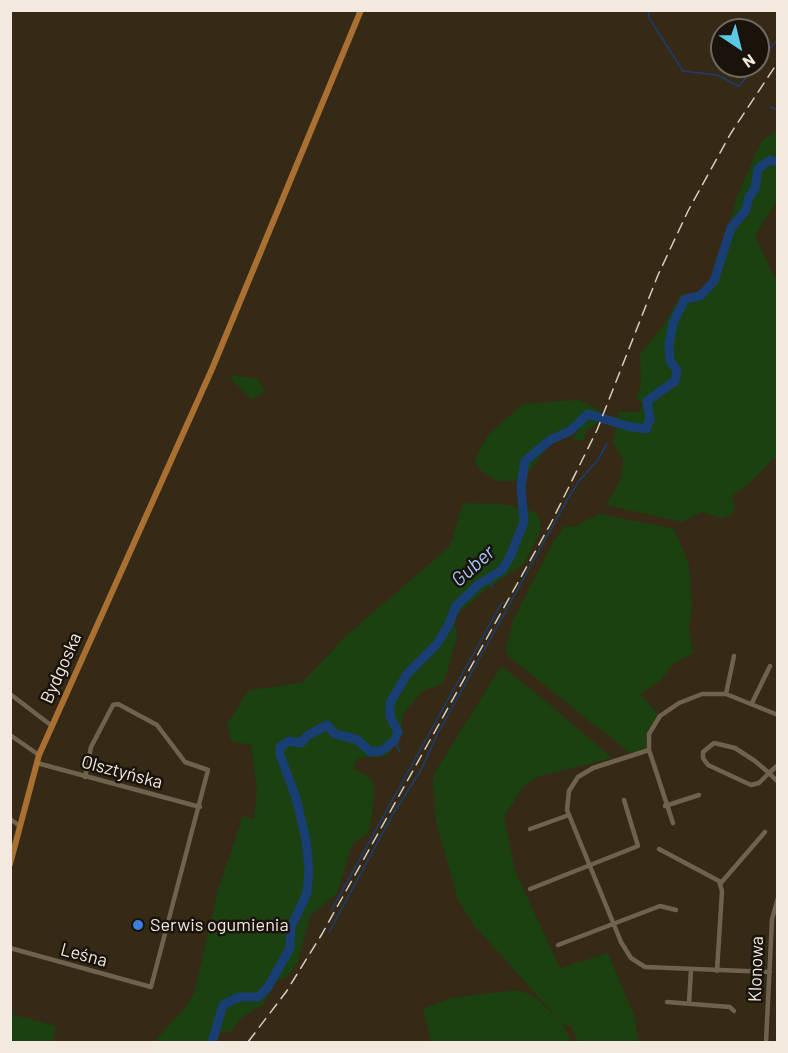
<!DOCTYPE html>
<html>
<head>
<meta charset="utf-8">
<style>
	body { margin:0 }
	#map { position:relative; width:788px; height:1053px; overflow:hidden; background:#362a16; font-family:Barlow,sans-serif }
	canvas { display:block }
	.frame { position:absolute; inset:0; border:12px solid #f2eade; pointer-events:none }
	.north { position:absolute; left:710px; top:18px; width:60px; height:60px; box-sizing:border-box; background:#19130b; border:2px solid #70695f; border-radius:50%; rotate:145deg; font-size:16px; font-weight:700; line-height:24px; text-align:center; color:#f2eade }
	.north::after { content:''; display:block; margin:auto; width:21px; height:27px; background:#5bc8e7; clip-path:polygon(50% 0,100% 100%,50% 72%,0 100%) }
</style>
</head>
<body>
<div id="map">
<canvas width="788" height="1053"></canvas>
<div class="frame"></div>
<div class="north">N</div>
</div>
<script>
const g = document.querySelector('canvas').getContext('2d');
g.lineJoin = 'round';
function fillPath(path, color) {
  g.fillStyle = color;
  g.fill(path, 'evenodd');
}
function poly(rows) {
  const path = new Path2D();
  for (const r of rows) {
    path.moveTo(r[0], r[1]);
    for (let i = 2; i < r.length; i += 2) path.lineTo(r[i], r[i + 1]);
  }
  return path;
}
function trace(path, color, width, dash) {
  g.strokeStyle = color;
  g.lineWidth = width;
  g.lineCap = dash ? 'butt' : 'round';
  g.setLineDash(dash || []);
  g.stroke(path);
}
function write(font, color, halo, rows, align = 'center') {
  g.font = font + ' Barlow,sans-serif';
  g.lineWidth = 5;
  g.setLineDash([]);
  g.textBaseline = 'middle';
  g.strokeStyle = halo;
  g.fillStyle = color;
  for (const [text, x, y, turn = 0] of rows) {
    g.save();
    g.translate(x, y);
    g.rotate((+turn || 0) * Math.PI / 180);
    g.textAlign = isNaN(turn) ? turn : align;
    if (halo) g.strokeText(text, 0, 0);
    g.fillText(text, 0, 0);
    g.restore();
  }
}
const green = poly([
	[777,131,777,200,755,236,777,283,777,460,773,459,749,484,732,496,735,507,732,514,722,518,702,512,682,522,606,505,621,480,623,459,613,443,618,412,638,412,643,404,636,397,641,386,640,354,663,326,680,296,699,293,708,286,718,264,715,260,725,240,737,197,758,148,764,139],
	[232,375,257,379,264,389,261,395,251,399,231,379],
	[579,400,601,411,595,426,586,431,583,441,573,439,581,426,553,439,525,477,516,481,497,481,480,470,475,462,478,452,489,434,523,404],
	[463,503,502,504,535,512,540,519,541,530,524,564,489,587,454,617,457,637,443,684,422,691,403,714,401,734,387,756,358,758,353,768,371,778,374,789,371,825,368,833,352,844,337,893,310,916,298,962,287,977,276,981,264,1004,242,1017,231,1032,222,1032,215,1042,154,1042,184,1009,194,993,218,890,243,816,254,819,257,789,251,745,231,741,227,724,249,690,302,683,346,636,450,546],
	[599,514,674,529,689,565,692,607,689,629,693,653,673,664,660,681,640,694,658,714,646,734,646,749,630,753,509,657,506,648,514,618,554,541,564,527,576,526],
	[500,668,504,668,549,704,612,758,537,777,522,788,504,817,515,871,560,968,608,953,635,1018,638,1042,578,1042,571,1026,562,1024,572,1042,431,1042,423,1009,451,998,517,990,534,996,561,1022,474,925,458,900,436,822,433,780,435,772],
	[11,1014,56,1026,52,1042,11,1042]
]);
const stream = poly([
	[648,10,649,18,683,71,717,75,738,86],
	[758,63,778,39],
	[739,86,755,66],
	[770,107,778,110],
	[488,579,493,587],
	[394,741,400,752],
	[331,911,502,602],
	[329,932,393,814,421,770,437,735,566,502,578,482,597,461,607,444],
	[272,980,274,981]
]);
const river = poly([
	[212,1042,223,1005,239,997,258,997,268,987,290,948,291,927,307,893,309,869,306,840,296,798,280,755,280,747,289,741,301,743,307,736,327,725,335,734,356,739,371,752,381,751,394,741,398,732,390,716,390,703,407,674,437,644,449,624,456,606,478,585,502,570,510,557,524,522,521,486,525,461,550,440,570,431,588,414,627,426,646,429,650,419,647,401,675,381,677,370,670,361,669,345,673,323,685,299,700,296,714,281,731,228,746,210,749,197,755,189,758,169,770,160,778,162]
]);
const minor = poly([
	[10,694,52,726],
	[726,694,734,656],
	[752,703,770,666],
	[10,735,39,755],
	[649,750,593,768,578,777,569,791,567,810,621,942,631,958,645,967,770,972],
	[37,763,200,807],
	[778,765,769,773,759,783,751,785,708,765,703,758,703,752,714,743,735,748,755,761,769,773,778,782],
	[665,806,699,795],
	[10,819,20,826],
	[673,823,649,750,649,734,660,716,679,703,702,694,726,694,778,715],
	[530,829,569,815],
	[659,849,719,881,722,891,717,971],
	[720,884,765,832],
	[530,889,638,846,624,800],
	[558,945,660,906,676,910],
	[10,948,151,987,208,770,185,762,157,725,118,704,113,705,91,747,85,777],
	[667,1002,730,1007,734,1011],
	[689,1003,691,970],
	[766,1042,772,919,778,898]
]);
const major = poly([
	[10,864,39,755,212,369,361,10]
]);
const rail = poly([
	[248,1042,286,992,322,934,551,523,597,430,658,275,688,211,731,133,778,62]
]);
const markers = [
	[138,925,6,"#3f7fe0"]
];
const streetNames = [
	["Bydgoska",61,668,-66],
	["Olsztyńska",122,772,15],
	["Leśna",84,955,15],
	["Klonowa",756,969,-88]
];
const poiNames = [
	["Serwis ogumienia",150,925]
];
const waterNames = [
	["Guber",473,566,-42]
];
fillPath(green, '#1b4111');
trace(stream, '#193e74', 1.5);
trace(river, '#193e74', 9);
trace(minor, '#70634d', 4.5);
trace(major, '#aa7031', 6);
trace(rail, '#d6cec1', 1.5, [12, 6]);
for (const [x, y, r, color] of markers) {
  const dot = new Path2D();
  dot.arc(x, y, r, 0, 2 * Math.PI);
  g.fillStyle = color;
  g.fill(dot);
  trace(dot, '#19130b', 2);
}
write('18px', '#f2eade', '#19130b', streetNames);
write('18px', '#f2eade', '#19130b', poiNames, 'left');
write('italic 20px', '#a5c6f7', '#19130b', waterNames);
</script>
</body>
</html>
